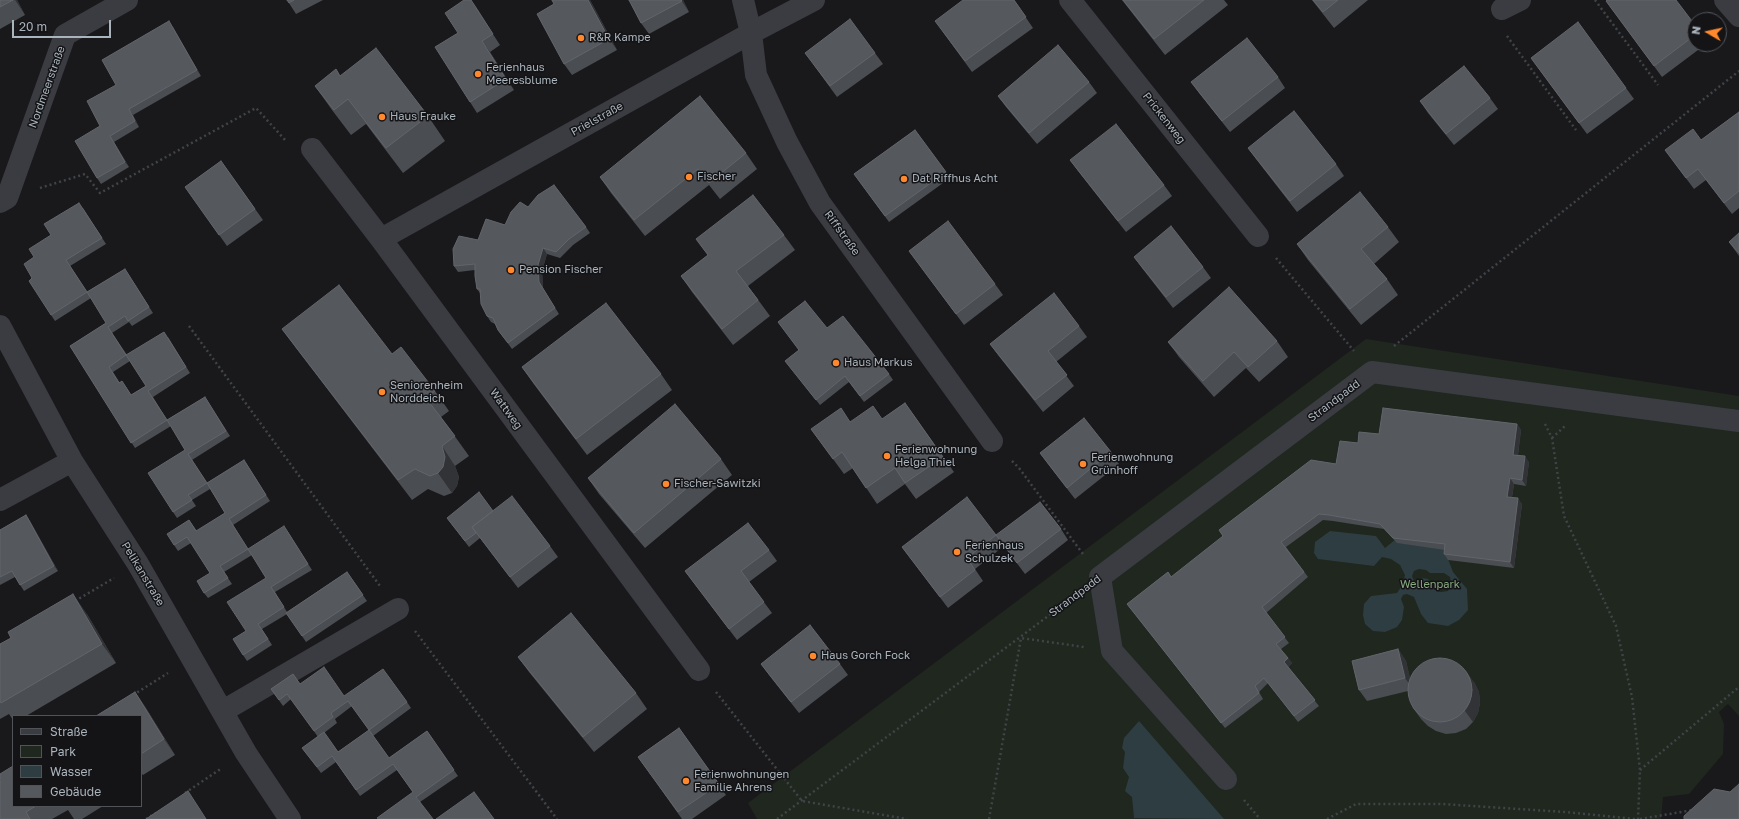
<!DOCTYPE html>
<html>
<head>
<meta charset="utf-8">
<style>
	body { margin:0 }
	#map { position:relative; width:1739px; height:819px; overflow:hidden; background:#19191b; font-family:"Golos Text",sans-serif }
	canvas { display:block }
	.legend { position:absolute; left:12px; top:715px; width:130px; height:92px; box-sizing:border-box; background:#141417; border:1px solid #505459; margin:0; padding:5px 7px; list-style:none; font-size:12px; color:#aab4bc }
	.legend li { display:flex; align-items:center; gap:8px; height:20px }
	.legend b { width:20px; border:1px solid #505459 }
	.north { position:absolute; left:1687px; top:12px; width:40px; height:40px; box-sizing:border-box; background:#141417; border:1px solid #505459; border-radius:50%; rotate:279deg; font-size:11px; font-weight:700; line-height:16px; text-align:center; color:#aab4bc }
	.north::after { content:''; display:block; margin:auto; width:14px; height:18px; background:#ff882d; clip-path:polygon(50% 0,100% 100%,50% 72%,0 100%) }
	.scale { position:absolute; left:12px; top:20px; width:99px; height:18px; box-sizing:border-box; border:2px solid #aab4bc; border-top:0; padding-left:5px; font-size:12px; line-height:14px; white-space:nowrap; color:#aab4bc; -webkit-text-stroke:3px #141417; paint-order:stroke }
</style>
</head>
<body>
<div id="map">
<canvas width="1739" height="819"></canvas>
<ul class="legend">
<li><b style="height:5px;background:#3a3c41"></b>Straße</li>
<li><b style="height:11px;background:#1f271e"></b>Park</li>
<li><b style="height:11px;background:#2d3d41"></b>Wasser</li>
<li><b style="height:11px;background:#55585d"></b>Gebäude</li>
</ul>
<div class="north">N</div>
<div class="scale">20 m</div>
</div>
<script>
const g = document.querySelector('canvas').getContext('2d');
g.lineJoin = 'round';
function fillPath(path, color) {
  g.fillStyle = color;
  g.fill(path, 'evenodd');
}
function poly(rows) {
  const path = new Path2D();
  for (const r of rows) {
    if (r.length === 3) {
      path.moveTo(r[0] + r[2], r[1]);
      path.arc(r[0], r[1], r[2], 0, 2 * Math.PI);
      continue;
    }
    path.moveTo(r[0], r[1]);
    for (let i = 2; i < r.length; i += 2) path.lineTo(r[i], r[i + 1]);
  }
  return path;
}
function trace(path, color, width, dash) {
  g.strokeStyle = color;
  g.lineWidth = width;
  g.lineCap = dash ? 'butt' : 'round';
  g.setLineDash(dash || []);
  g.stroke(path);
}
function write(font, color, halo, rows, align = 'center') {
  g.font = font + ' "Golos Text",sans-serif';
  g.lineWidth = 3;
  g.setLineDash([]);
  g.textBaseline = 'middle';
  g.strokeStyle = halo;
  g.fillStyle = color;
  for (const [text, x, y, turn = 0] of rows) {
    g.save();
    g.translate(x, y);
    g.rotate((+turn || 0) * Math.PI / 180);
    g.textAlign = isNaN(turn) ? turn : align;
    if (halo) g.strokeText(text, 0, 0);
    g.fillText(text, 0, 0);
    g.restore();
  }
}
const green = poly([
	[1366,339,1739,396,1739,716,1728,704,1719,712,1724,724,1723,754,1689,794,1663,797,1661,819,757,819,748,803]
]);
const water = poly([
	[1330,531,1376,536,1385,548,1396,539,1448,547,1448,559,1453,572,1467,589,1468,610,1459,620,1448,626,1428,623,1421,614,1414,597,1407,594,1403,595,1401,599,1404,607,1402,620,1397,627,1385,632,1373,631,1365,624,1363,615,1364,604,1371,596,1397,593,1403,584,1405,575,1400,565,1391,559,1382,557,1374,566,1318,559,1314,553,1315,542],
	[1419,569,1426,570,1430,573,1444,573,1450,577,1451,583,1448,591,1441,592,1435,590,1428,579,1422,578,1418,582,1414,581,1412,576,1414,571],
	[1139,721,1224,819,1134,818,1132,797,1125,791,1129,777,1123,768,1125,752,1122,748,1124,738]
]);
const path = poly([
	[1595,0,1658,85],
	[1507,36,1576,130],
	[40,188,85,174,100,193,256,108,286,141],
	[1276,258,1354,351],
	[189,326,380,586],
	[1394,346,1739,71],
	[1545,424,1552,438,1564,516,1616,626,1632,697,1640,770,1638,819],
	[1552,438,1565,426],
	[1012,461,1019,468,1083,554],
	[75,601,114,578],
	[415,631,557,819],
	[716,692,802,801,907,819],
	[133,695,168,673],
	[1640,770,1739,687],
	[185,793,222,768],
	[1244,800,1260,819],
	[146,819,156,813],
	[777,819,1075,596],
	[989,819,1021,638,1084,647],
	[1327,819,1356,804,1442,804,1565,812,1636,819],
	[1640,819,1693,810]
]);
const minor = poly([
	[743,0,751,33,756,75,787,142,820,203,992,441],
	[1070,0,1258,236],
	[1725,0,1739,16],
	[1502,9,1520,0],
	[312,149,381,239,699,670],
	[0,202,7,198,65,35,127,0],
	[381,239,751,33,814,0],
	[0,326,72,461,138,564,246,753,290,819],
	[0,500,72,461],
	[223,711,398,609],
	[1226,779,1112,651,1100,577,1372,372,1739,421]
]);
const wall = poly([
	[0,0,17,0,25,15,0,29],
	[287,0,323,0,296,14],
	[471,0,500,45,490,52,514,90,477,113,470,102,458,33],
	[552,0,590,0,617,50,572,75,564,64,554,4],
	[629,0,683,0,689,12,649,34,641,23],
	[1014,0,1033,28,972,72,943,32],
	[1122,0,1224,0,1228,5,1165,55],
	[1312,0,1368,0,1334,28],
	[1606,1,1695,25,1695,44,1706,44,1662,77],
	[173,27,201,76,133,115,139,127,114,142,129,167,101,184,97,178,100,126,116,85],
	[875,53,883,64,837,97,813,64],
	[1531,58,1626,88,1634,99,1587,134],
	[340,76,428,116,445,141,403,173,366,124,351,135,332,110,315,86],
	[1278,77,1285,88,1230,132,1199,93,1191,82],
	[1089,82,1097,93,1037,144,1006,107,998,96],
	[1490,98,1498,109,1454,145,1428,113,1420,101],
	[1739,112,1739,208,1732,214,1706,180,1694,189,1665,150,1701,140],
	[915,130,950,178,889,222,854,174],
	[1248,148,1336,164,1344,176,1297,212,1256,159],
	[746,153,757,169,720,199,709,185,645,236,611,193,600,177],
	[1070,160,1164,185,1172,196,1126,232,1078,171],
	[221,161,263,220,227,246,185,187],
	[528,207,586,227,590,233,573,245,560,258,547,254,542,271,543,288,559,314,512,349,498,330,495,324,491,322,487,316,480,293,477,289,475,270,458,272,454,266,478,240,505,225],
	[83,208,106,244,70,266,87,292,125,269,153,313,132,326,129,322,112,333,127,355,168,337,190,373,153,397,167,420,205,397,230,436,192,460,207,483,244,460,270,501,233,525,248,549,288,532,312,570,275,592,287,612,347,572,367,601,306,642,287,614,262,629,272,645,247,661,243,655,246,631,266,578,252,555,224,572,232,584,208,598,204,593,210,573,191,543,178,551,174,545,189,520,197,531,225,513,210,489,192,500,196,506,177,518,173,512,185,450,171,426,135,448,70,346,106,323,91,298,55,321,51,315,32,278,34,257,51,235],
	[130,361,146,386,131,395,126,387,120,383,113,372],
	[1388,227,1399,242,1374,264,1387,279,1398,295,1361,325,1308,260,1297,244],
	[1739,233,1739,256,1729,242],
	[784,235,795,250,748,286,770,316,733,345,692,292,681,276,708,255,696,239],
	[909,251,995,284,1003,295,964,325],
	[1134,257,1203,267,1211,278,1173,308,1142,268],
	[778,322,827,328,889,374,893,380,864,402,849,382,820,405,785,361,799,350],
	[1079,326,1087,337,1056,362,1074,386,1043,412,998,355,990,344],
	[282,329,392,354,435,391,449,411,441,417,469,456,455,466,459,477,457,486,452,493,444,496,428,489,412,500,296,348],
	[1277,341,1288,357,1259,382,1246,368,1214,397,1179,357,1168,342],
	[522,367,661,374,672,390,587,455,533,383],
	[905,403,954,472,916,499,905,484,877,504,853,468,844,474,811,429,850,422,882,419],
	[1517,424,1521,430,1518,455,1529,462,1526,486,1514,484,1512,497,1522,504,1514,568,1448,560,1444,554,1445,550,1397,543,1384,529,1333,521,1323,520,1286,547,1308,577,1266,613,1289,643,1281,649,1292,663,1288,667,1319,706,1298,722,1268,683,1259,692,1263,699,1225,728,1127,604,1168,572,1172,577,1336,464,1358,443,1379,434],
	[1111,452,1119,464,1075,499,1048,464,1040,453],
	[721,459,732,475,645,548,599,494,588,478],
	[493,511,550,546,558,557,518,588,480,538,469,547,447,518],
	[26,515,30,521,58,571,24,591,15,577,0,585,0,530],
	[1061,529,1068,540,1025,574,1004,546,975,569,983,581,948,608,902,547,996,535],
	[769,550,777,561,749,582,772,613,737,640,685,571],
	[87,614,116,663,26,716,13,716,13,720,9,714,0,719,0,644],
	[1398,649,1406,661,1410,679,1474,682,1479,692,1480,703,1478,713,1473,722,1466,729,1456,733,1446,734,1436,731,1428,726,1421,719,1413,708,1408,691,1367,701,1359,690],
	[518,657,636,693,647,709,594,752,529,672],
	[761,664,840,664,848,675,799,713,769,675],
	[300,684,344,696,407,702,411,708,373,736,389,758,427,731,458,776,420,802,397,770,360,796,336,762,321,773,302,748,318,737,291,699,283,706,271,689],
	[352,706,369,730,338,752,324,733,337,723,335,719],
	[135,692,146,708,175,755,143,775,141,773,141,716],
	[679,728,726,795,692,819,682,819,638,757],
	[13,806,103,806,82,819,74,819,68,810,52,819,0,819]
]);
const shadedWall = poly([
	[15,0,17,0,25,15],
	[471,0,477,8,500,45,493,34],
	[588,0,590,0,617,50,609,39],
	[681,0,683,0,689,12],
	[169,21,173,27,201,76,197,70],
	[482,41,490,52,514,90,506,79],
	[129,109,133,115,139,127,135,121],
	[110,136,114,142,129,167,125,162],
	[543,248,547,254,542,271,543,288,559,314,539,282,538,265],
	[1517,424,1521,430,1517,461,1513,455],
	[442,446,455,466,459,477,457,486,452,493,438,473],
	[1525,456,1529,462,1526,486,1522,480],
	[1510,478,1514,484,1511,502,1507,497],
	[1518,498,1522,504,1514,568,1510,562],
	[26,515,30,521,58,571,54,566],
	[73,594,87,614,116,663,102,644],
	[1398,649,1406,661,1413,689,1405,678],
	[1288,658,1292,663,1288,668,1284,662],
	[1466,671,1474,682,1479,692,1480,703,1478,713,1473,722,1465,711],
	[135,692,146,708,175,755,164,739]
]);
const building = poly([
	[0,0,13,0,0,7,0,0],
	[287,0,294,0,289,3,287,0],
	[464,0,471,0,493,34,482,41,506,79,470,102,435,47,458,33,445,13,464,0],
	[552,0,588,0,609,39,564,64,537,14,554,4,552,0],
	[629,0,681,0,682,1,641,23,629,0],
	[963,0,1014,0,1026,17,965,61,935,21,963,0],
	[1123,0,1204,0,1154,39,1123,0],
	[1313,0,1338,0,1323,12,1313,0],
	[1607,0,1676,0,1695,25,1695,35,1654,66,1606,1,1607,0],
	[850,19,875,53,830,86,805,53,850,19],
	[169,21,197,70,129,109,135,121,110,136,125,162,97,178,75,141,100,126,87,101,116,85,102,60,169,21],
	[1578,22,1626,88,1579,123,1531,58,1578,22],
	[1247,38,1278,77,1222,121,1191,82,1247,38],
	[1058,45,1089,82,1029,133,998,96,1058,45],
	[376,48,428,116,386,148,348,99,334,110,315,86,336,69,340,76,376,48],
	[1464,66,1490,98,1446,134,1420,101,1464,66],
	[700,96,746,153,709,183,698,169,634,220,600,177,700,96],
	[1294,111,1336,164,1290,201,1248,148,1294,111],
	[1739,112,1739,191,1724,203,1698,169,1686,178,1665,150,1693,129,1701,140,1739,112],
	[1116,124,1164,185,1118,221,1070,160,1116,124],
	[915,130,946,172,885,216,854,174,915,130],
	[221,161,255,209,219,235,185,187,221,161],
	[554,185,586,227,569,239,556,252,543,248,538,265,539,282,555,308,508,343,498,330,493,318,487,316,481,304,480,289,477,289,475,276,475,264,454,266,453,249,459,236,478,240,486,219,505,225,511,212,520,202,528,207,538,195,554,185],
	[1360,192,1388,227,1361,249,1387,279,1350,309,1297,244,1360,192],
	[753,195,784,235,736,271,758,300,722,329,681,276,708,255,696,239,753,195],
	[79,203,102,238,66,260,87,292,51,315,29,281,32,278,24,264,34,257,29,249,51,235,44,224,79,203],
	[948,221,995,284,956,314,909,251,948,221],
	[1171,226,1203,267,1166,297,1134,257,1171,226],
	[1739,233,1739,253,1729,242,1739,233],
	[125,269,149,307,128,321,125,316,108,327,126,355,164,332,186,367,148,391,167,420,131,443,70,346,106,323,87,292,125,269],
	[126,355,146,386,131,395,122,381,119,383,109,367,126,355],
	[339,285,392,354,401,347,435,391,426,398,455,436,442,446,445,457,443,467,438,473,430,476,415,469,398,480,282,329,339,285],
	[1229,287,1277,341,1248,367,1234,352,1203,381,1168,342,1229,287],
	[1054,293,1079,326,1048,351,1067,375,1035,400,990,344,1054,293],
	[805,301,827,328,843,316,889,374,860,396,845,376,816,400,785,361,799,350,778,322,805,301],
	[606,303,661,374,576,439,522,367,606,303],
	[205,397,226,431,188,454,207,483,188,495,192,500,173,512,148,473,185,450,167,420,205,397],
	[905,403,943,457,905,483,895,468,866,488,842,452,833,459,811,429,841,408,850,422,873,406,882,419,905,403],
	[675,404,721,459,634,533,588,478,675,404],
	[1383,408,1517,424,1513,455,1525,456,1522,480,1510,478,1507,497,1518,498,1510,562,1444,554,1445,544,1393,538,1380,524,1329,515,1319,514,1281,542,1304,572,1262,607,1285,637,1276,644,1288,658,1284,662,1315,700,1294,716,1264,678,1255,686,1259,693,1221,723,1127,604,1168,572,1171,577,1223,536,1219,530,1311,460,1336,464,1340,441,1358,443,1359,432,1379,434,1383,408],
	[1084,418,1111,452,1067,488,1040,453,1084,418],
	[244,460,266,495,229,519,248,549,220,566,228,578,204,593,197,581,210,573,187,537,174,545,167,534,189,520,196,531,225,513,207,483,244,460],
	[479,492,493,511,472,527,476,533,465,541,447,518,479,492],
	[512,496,550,546,510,577,472,527,512,496],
	[967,497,996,535,967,558,975,570,940,597,902,547,967,497],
	[1040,502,1061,529,1017,563,996,535,1040,502],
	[26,515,54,566,20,585,12,571,0,577,0,530,26,515],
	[748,523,769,550,741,571,764,602,729,629,685,571,748,523],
	[284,526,308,564,271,587,284,607,258,624,268,639,243,655,233,639,246,631,227,602,266,578,248,549,284,526],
	[347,572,363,595,302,636,286,613,347,572],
	[73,594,102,644,1,703,0,701,0,644,11,638,8,632,73,594],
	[571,613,636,693,583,737,518,657,571,613],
	[810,625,840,664,791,702,761,664,810,625],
	[1398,649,1405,678,1359,690,1352,661,1398,649],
	[1440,690,32],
	[324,667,344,696,383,669,407,702,369,730,348,701,331,713,333,717,314,731,287,694,279,700,271,689,293,674,300,684,324,667],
	[135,692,164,739,141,754,141,716,96,716,135,692],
	[679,728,719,784,678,812,638,757,679,728],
	[369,730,389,758,427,731,454,770,416,797,433,819,379,819,377,818,413,792,393,764,356,790,332,756,317,767,302,748,324,732,338,752,369,730],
	[13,766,13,806,36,806,26,812,30,819,0,819,0,782,1,781,0,779,0,774,13,766],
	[1739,784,1739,819,1684,819,1684,816,1714,789,1730,792,1739,784],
	[188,791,206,819,146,819,188,791],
	[474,792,494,819,436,819,474,792]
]);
const markers = [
	[581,38,4,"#ff882d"],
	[478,74,4,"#ff882d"],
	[382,117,4,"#ff882d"],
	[689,177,4,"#ff882d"],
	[904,179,4,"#ff882d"],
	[511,270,4,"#ff882d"],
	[836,363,4,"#ff882d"],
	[382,392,4,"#ff882d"],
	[887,456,4,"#ff882d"],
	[1083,464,4,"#ff882d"],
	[666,484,4,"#ff882d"],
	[957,552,4,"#ff882d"],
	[813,656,4,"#ff882d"],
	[686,781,4,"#ff882d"]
];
const poiNames = [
	["R&R Kampe",589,38],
	["Ferienhaus",486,68],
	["Meeresblume",486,81],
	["Haus Frauke",390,117],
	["Fischer",697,177],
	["Dat Riffhus Acht",912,179],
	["Pension Fischer",519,270],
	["Haus Markus",844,363],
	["Seniorenheim",390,386],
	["Norddeich",390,399],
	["Ferienwohnung",895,450],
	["Helga Thiel",895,463],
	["Ferienwohnung",1091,458],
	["Grünhoff",1091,471],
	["Fischer-Sawitzki",674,484],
	["Ferienhaus",965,546],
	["Schulzek",965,559],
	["Haus Gorch Fock",821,656],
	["Ferienwohnungen",694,775],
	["Familie Ahrens",694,788]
];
const streetNames = [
	["Nordmeerstraße",47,87,-70],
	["Prickenweg",1164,118,52],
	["Prielstraße",597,119,-29],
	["Riffstraße",842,233,54],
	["Strandpadd",1334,401,-37],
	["Wattweg",506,409,54],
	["Pelikanstraße",143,574,59],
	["Strandpadd",1075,596,-37]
];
const parkNames = [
	["Wellenpark",1430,585]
];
fillPath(green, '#1f271e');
fillPath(water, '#2d3d41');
trace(path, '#3f4448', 2.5, [2, 3]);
trace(minor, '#3a3c41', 22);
fillPath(wall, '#4a4d51');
fillPath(shadedWall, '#323337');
fillPath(building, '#55585d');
trace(building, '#62666c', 1);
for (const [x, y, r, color] of markers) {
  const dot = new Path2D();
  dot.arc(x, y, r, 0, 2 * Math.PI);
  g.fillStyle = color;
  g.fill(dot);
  trace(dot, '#141417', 1.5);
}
write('11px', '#aab4bc', '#141417', poiNames, 'left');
write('11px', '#aab4bc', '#141417', streetNames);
write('11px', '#87a880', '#141417', parkNames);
</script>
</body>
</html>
